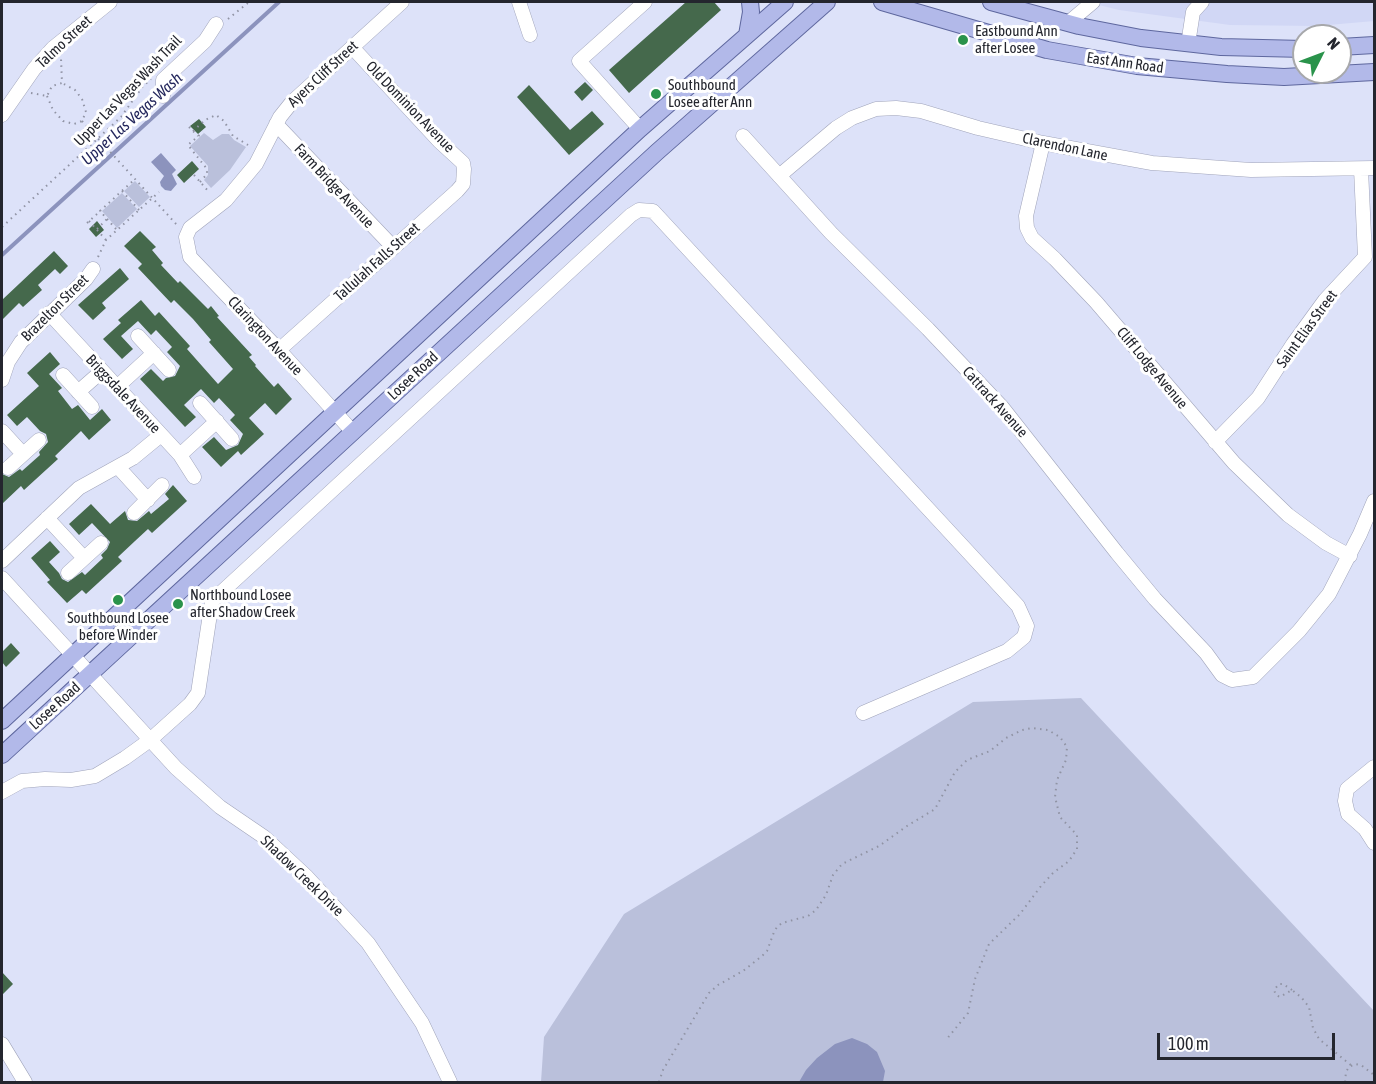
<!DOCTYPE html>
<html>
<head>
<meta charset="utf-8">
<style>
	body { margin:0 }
	#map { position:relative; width:1376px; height:1084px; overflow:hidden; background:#dde2f9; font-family:"Asap Condensed",sans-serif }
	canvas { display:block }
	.frame { position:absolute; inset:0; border:3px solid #24262e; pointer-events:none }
	.north { position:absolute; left:1292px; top:24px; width:60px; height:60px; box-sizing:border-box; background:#fff; border:2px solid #a7a8ab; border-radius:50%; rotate:48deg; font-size:16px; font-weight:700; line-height:24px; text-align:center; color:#24262e }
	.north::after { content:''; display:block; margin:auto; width:21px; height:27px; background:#2a934b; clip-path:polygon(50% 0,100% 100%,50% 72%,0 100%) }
	.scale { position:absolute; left:1157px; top:1033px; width:178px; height:27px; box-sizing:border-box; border:3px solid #24262e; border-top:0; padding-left:8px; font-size:18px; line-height:21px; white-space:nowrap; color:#24262e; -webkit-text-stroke:4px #fff; paint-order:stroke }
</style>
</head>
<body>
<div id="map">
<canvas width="1376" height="1084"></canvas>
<div class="frame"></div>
<div class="north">N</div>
<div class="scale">100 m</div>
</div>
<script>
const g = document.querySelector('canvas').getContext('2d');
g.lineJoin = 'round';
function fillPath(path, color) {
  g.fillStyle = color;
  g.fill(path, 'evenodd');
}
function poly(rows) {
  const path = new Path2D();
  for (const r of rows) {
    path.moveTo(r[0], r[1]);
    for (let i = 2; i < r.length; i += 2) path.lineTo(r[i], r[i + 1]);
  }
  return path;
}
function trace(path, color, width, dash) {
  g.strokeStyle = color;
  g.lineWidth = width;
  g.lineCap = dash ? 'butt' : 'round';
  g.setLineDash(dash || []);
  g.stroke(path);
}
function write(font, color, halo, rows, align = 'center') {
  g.font = font + ' "Asap Condensed",sans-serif';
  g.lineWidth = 6;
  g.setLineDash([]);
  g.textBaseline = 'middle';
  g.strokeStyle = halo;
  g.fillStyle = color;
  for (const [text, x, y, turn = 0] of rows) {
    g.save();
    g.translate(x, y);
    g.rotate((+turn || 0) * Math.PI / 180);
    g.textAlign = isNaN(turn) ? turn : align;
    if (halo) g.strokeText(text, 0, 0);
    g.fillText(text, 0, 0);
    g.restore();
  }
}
const built = poly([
	[1087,2,1374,2,1374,21,1317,26,1230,25,1119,10]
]);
const green = poly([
	[204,133,213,140,222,134,229,134,234,140,246,147,230,170,211,188,204,180,208,175,208,166,190,146],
	[135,181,150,197,139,207,124,191],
	[122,193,137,209,117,228,102,211],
	[1081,698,1374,1011,1374,1082,541,1082,544,1037,624,914,973,702]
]);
const water = poly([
	[161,153,176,170,172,174,177,184,171,191,165,190,161,186,160,182,164,176,151,162],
	[852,1038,867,1044,877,1052,885,1071,883,1082,799,1082,806,1070,817,1058,835,1044]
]);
const stream = poly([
	[2,255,279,2]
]);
const building = poly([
	[686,2,714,2,721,10,629,93,609,70],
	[585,82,593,90,582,101,574,92],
	[529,85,570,130,592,111,604,124,569,155,517,97],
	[199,119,206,127,198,134,190,126],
	[192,161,199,169,184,183,177,175],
	[97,221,104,230,96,237,89,229],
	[140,231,156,247,152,250,163,263,161,265,178,283,180,281,208,309,211,306,219,316,217,317,252,355,249,357,256,365,255,366,274,387,278,383,292,399,276,415,265,403,249,418,264,434,241,455,238,451,221,467,202,447,214,437,226,450,238,445,243,434,230,420,235,415,219,398,214,403,201,389,184,405,196,417,185,427,140,379,151,369,163,381,166,378,175,376,180,366,167,352,172,347,156,330,151,335,138,321,121,336,133,349,122,359,103,339,121,323,118,320,141,300,155,316,159,312,190,346,187,349,218,384,233,369,209,342,211,340,193,319,174,300,171,303,138,268,142,264,124,246],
	[54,251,68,266,60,274,55,269,38,285,42,290,23,307,19,303,2,320,2,300],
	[120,268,129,279,102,303,106,308,93,320,78,305],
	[50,352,60,364,49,374,62,388,58,391,72,409,78,405,90,420,102,409,111,420,89,440,81,431,55,456,58,459,24,490,21,486,2,504,2,474,9,477,20,469,22,471,40,455,39,452,48,442,46,434,40,431,27,417,17,426,7,415,39,386,27,373],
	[173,485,187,501,152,533,148,529,135,541,118,557,122,561,86,594,82,590,67,603,47,582,50,580,31,558,50,541,60,552,49,562,59,573,62,579,68,582,82,572,85,575,103,558,101,555,107,549,110,542,92,523,79,535,69,524,91,504,110,524,125,511,128,520,137,521,149,511,151,514,169,499,165,494],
	[11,643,20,653,6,667,2,662,2,652],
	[2,972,13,984,2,995]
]);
const path = poly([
	[228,19,249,2],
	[31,93,47,96,52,86,62,83,61,58],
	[47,96,53,110,63,121,74,124,82,121,86,112,82,99,75,90,62,83],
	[82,121,177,225],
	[189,127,198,136],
	[193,131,205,120,216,115,224,121,233,136,248,145],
	[194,175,209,192],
	[200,182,207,174,207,169,188,145,203,132],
	[122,191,139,210],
	[89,221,106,240],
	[87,223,97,214],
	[2,227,121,117,143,86,151,79],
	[97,229,107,219],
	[116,229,100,211,135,179],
	[98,257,106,240,159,192],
	[1292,990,1283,984,1279,984,1274,990,1276,995,1280,997,1292,990,1301,997,1309,1007,1313,1028,1319,1039,1352,1066],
	[659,1082,663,1070,709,993,718,985,743,971,762,956,767,951,774,932,777,927,782,923,808,916,816,910,826,895,833,875,842,864,879,846,907,826,935,809,955,772,967,760,990,751,1006,738,1022,730,1032,728,1048,730,1060,737,1067,747,1066,760,1057,780,1055,797,1060,817,1077,835,1077,849,1069,861,1053,873,1041,886,1020,914,989,944,975,979,968,1013,946,1040],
	[1345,1082,1346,1072,1349,1067,1355,1064,1361,1065,1374,1075]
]);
const minor = poly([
	[519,2,530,35],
	[1068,23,1093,2],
	[1188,44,1193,12,1202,2],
	[163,96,163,80,205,41,216,24],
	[2,115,34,69,53,48,110,2],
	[276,124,393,247],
	[640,129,579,61,645,2],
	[743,136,831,233,928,329,1002,407,1117,553,1155,599,1206,653,1222,675,1232,680,1253,677,1299,631,1329,594,1360,534,1374,501],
	[1043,143,1026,216,1027,228,1032,238,1055,259,1096,302,1234,463,1288,515,1326,543,1350,556],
	[779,176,836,128,852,118,876,109,896,108,921,111,978,128,1043,143,1152,163,1251,170,1374,168],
	[49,313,180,455,194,477],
	[138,336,169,370],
	[279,350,457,191,463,184,464,169,463,163,439,141,352,47],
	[63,375,92,407],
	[2,380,8,362,21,342,86,279,93,269],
	[117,387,154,353],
	[78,392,102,371],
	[200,403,232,439],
	[2,431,23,454],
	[352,431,279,350,190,257,186,237,190,228,226,200,256,164,280,117,292,102,402,2],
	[1215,442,1258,398,1293,344,1325,300,1365,257,1361,169],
	[180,455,217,421],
	[118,467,148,500],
	[8,468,39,440],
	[134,513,162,485],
	[47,518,84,558],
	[2,561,79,488,133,458,161,435],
	[68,573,101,543],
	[2,578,176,768,220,807,264,837,307,877,368,943,422,1023,450,1082],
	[1374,767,1347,789,1345,801,1348,814,1365,829,1374,843],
	[2,792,22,781,45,779,71,780,95,776,125,758,150,740,190,704,198,693,212,601,631,215,639,210,653,211,1018,606,1027,626,1024,637,1007,651,863,713],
	[2,1044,25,1082]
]);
const major = poly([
	[882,2,1047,50,1137,66,1227,74,1284,77,1374,72],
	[991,2,1079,26,1141,38,1221,47,1304,49],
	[747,35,751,12,750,2],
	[1340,47,1374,45],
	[2,721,640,129,785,2],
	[2,755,657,152,827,2]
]);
const markers = [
	[963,40,6,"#2a934b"],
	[656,94,6,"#2a934b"],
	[118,600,6,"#2a934b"],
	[178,604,6,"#2a934b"]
];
const poiNames = [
	["Eastbound Ann",975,31],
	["after Losee",975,48],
	["Southbound",668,85],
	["Losee after Ann",668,102],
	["Northbound Losee",190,595],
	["after Shadow Creek",190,612],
	["Southbound Losee",118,618,"center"],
	["before Winder",118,635,"center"]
];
const streetNames = [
	["Talmo Street",64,42,-43],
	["East Ann Road",1125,63,8],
	["Ayers Cliff Street",323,74,-43],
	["Upper Las Vegas Wash Trail",128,91,-46],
	["Old Dominion Avenue",410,107,46],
	["Clarendon Lane",1065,147,12],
	["Farm Bridge Avenue",334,186,47],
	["Tallulah Falls Street",377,262,-42],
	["Brazelton Street",55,308,-45],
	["Saint Elias Street",1307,329,-54],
	["Clarington Avenue",265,336,47],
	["Cliff Lodge Avenue",1152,368,50],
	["Losee Road",413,376,-43],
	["Briggsdale Avenue",123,394,47],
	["Cattrack Avenue",995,402,48],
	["Losee Road",55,706,-42],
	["Shadow Creek Drive",302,876,44]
];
const waterNames = [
	["Upper Las Vegas Wash",132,119,-42]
];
fillPath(built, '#d1d7f5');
fillPath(green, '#bac0db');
fillPath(water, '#8c93bd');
trace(stream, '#8c93bd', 4);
fillPath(building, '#45694c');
trace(minor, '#a0a4ba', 15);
trace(major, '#5e679e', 18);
trace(path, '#9093a4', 2, [1.5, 4.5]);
trace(minor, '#fff', 14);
trace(major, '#b2b9e9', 16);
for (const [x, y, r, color] of markers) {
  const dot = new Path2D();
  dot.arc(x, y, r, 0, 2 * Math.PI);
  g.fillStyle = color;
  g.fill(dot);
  trace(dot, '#fff', 2);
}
write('15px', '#24262e', '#fff', poiNames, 'left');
write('15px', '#24262e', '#fff', streetNames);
write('italic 16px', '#24275c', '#fff', waterNames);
</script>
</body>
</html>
